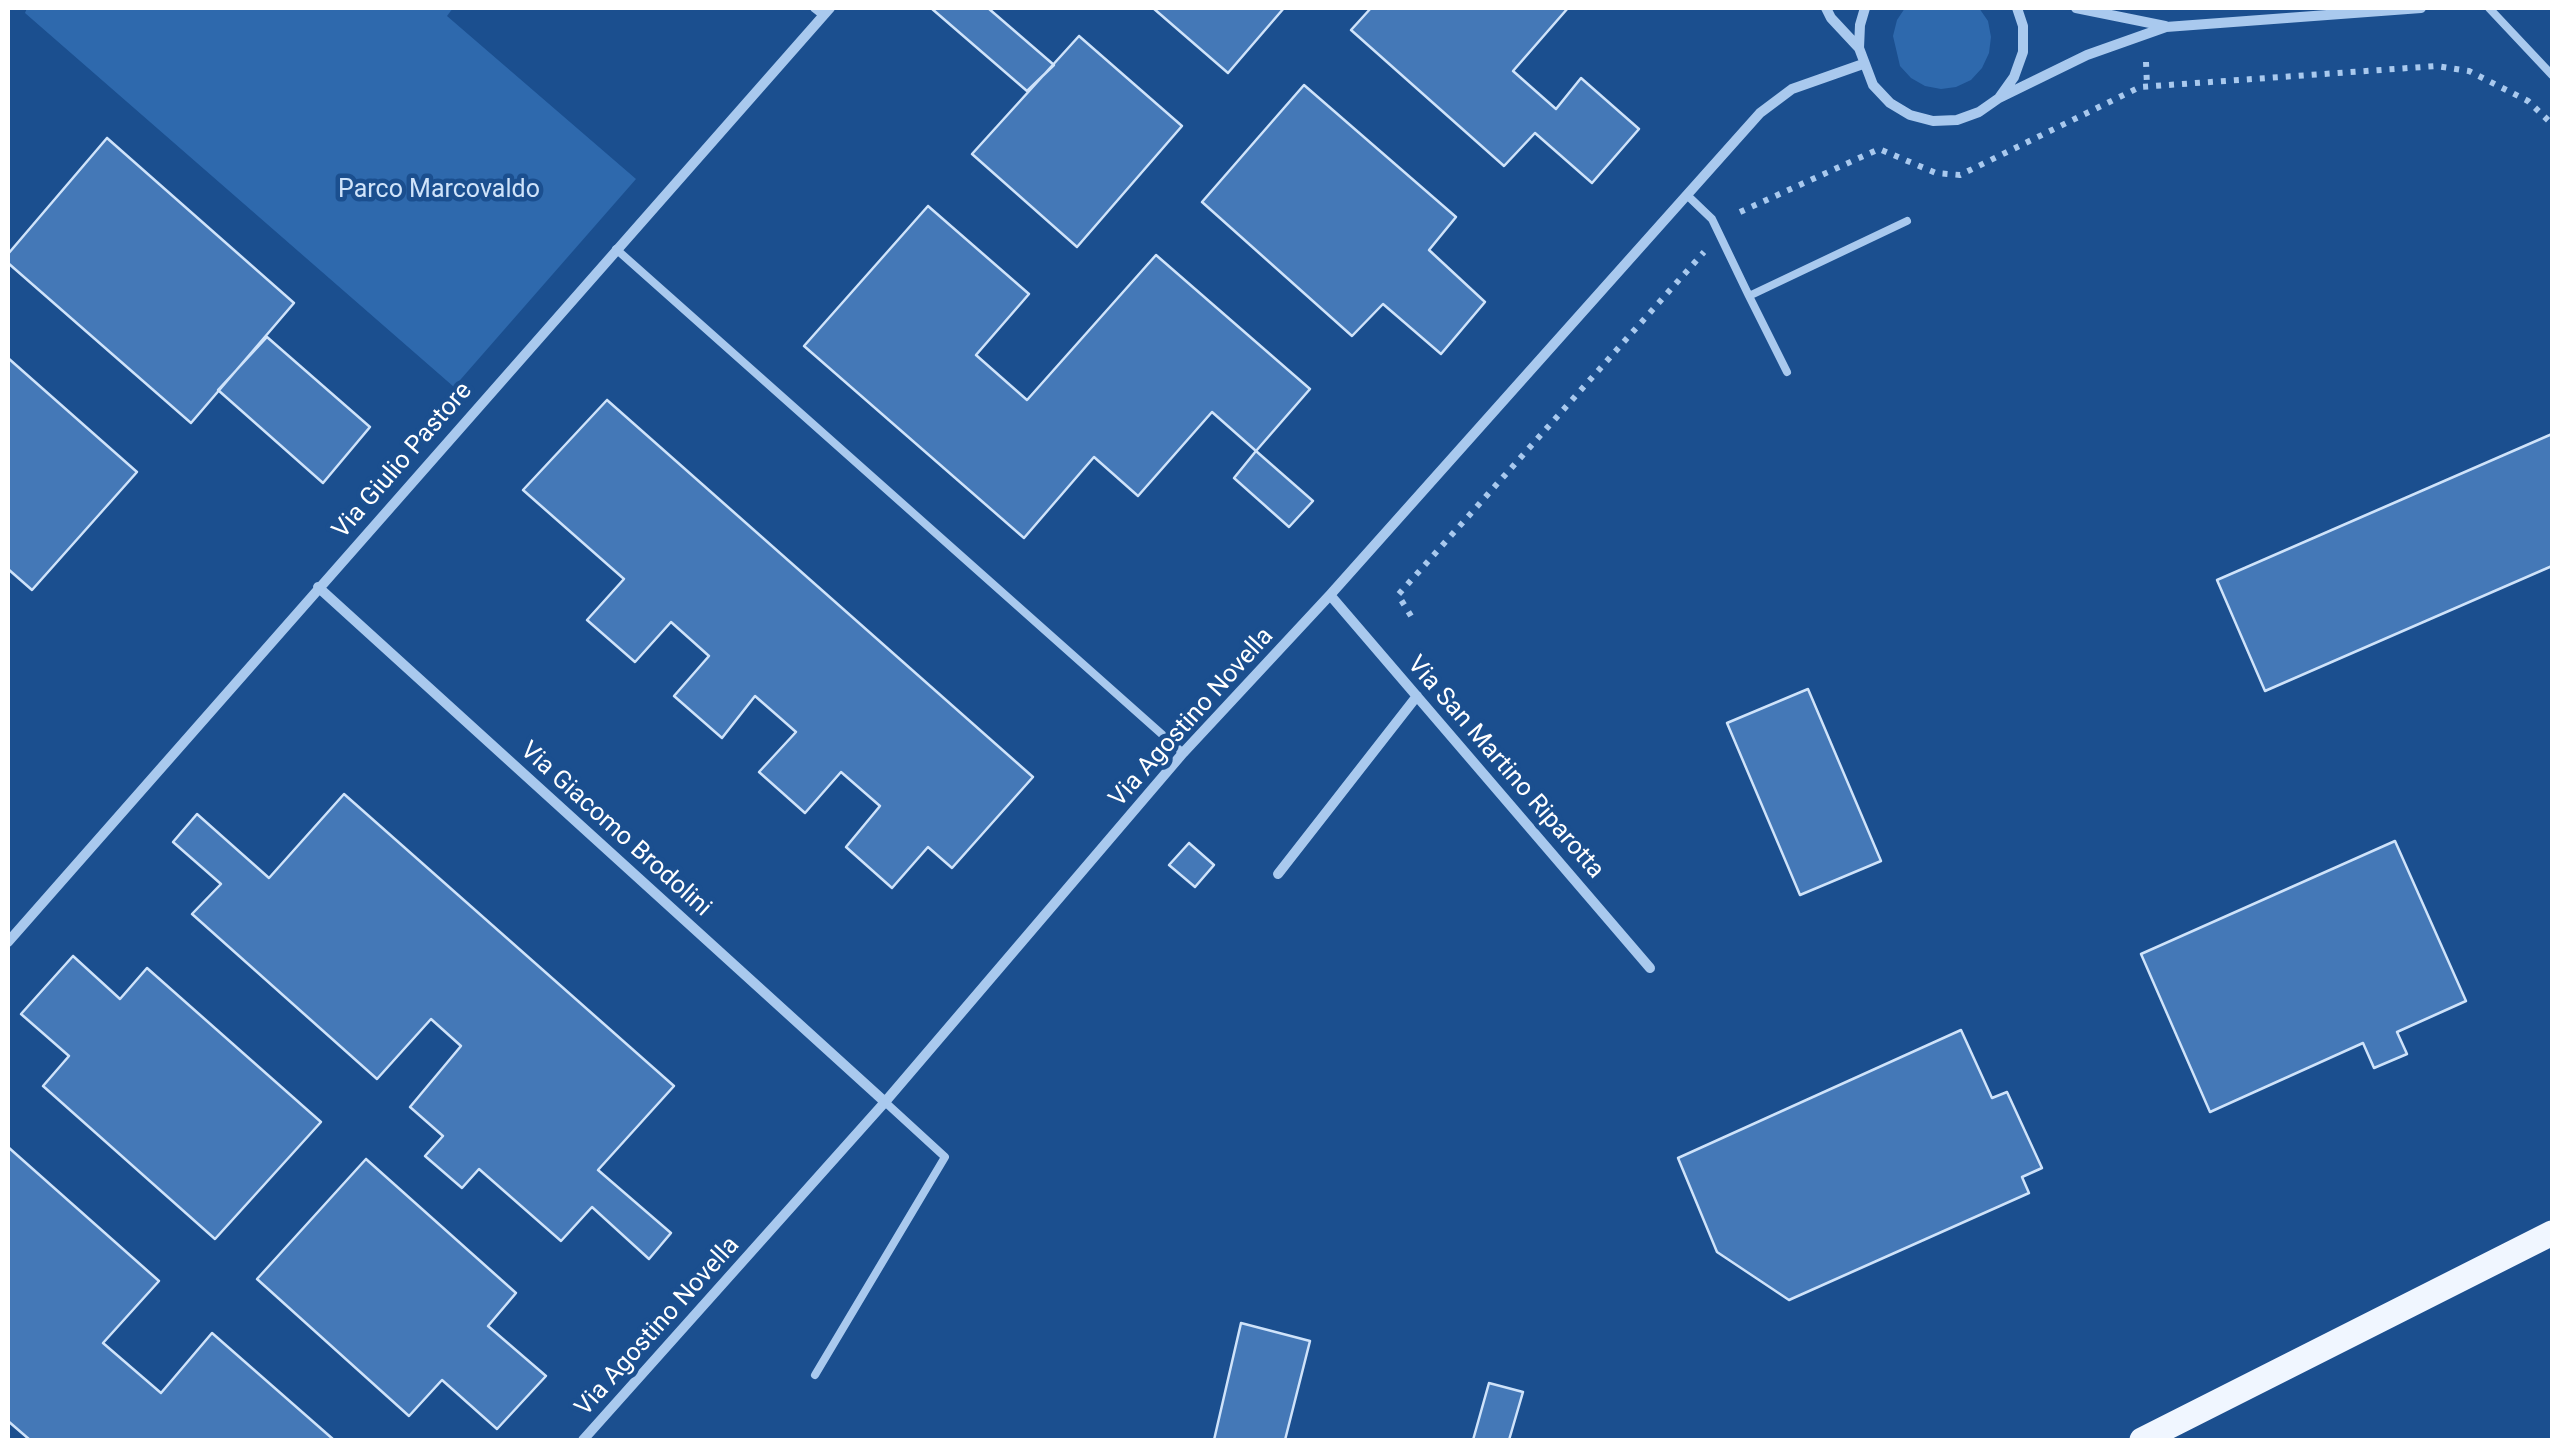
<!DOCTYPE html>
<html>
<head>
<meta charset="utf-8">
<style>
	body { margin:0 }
	#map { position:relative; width:2560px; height:1448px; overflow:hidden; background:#1b4f8f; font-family:Roboto,sans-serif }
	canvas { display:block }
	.frame { position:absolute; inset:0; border:10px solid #fff; pointer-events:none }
</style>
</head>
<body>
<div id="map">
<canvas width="2560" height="1448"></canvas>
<div class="frame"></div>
</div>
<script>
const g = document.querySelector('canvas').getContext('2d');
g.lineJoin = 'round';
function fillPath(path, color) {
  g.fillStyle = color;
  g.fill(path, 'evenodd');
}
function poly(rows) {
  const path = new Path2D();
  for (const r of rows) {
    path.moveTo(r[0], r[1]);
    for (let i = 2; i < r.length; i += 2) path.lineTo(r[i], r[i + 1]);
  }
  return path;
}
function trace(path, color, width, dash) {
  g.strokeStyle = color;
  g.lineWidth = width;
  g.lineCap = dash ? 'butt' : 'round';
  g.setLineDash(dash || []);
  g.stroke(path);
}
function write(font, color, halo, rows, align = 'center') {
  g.font = font + ' Roboto,sans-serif';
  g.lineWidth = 9;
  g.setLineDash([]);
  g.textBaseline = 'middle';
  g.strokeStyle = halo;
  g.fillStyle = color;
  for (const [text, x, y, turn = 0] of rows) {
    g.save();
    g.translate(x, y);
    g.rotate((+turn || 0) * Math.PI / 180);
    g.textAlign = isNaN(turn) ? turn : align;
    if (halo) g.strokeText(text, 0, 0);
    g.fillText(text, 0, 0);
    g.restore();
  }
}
const green = poly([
	[27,8,453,8,447,16,636,179,454,387,25,13],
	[1905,8,1979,8,1988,21,1991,37,1989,53,1982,68,1971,80,1956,87,1941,89,1925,86,1911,78,1900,66,1893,36,1897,20]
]);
const building = poly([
	[931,8,988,8,1054,65,1027,91,931,8],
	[1153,8,1284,8,1228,73,1153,8],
	[1371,8,1568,8,1513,71,1556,109,1581,78,1639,129,1592,183,1535,133,1504,166,1351,30,1371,8],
	[1079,36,1182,126,1077,247,972,154,1079,36],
	[1304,85,1456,217,1429,250,1485,302,1441,354,1383,304,1352,336,1202,202,1304,85],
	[107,138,294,303,191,423,8,263,8,254,107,138],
	[928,206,1029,294,976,355,1027,400,1156,255,1310,389,1256,451,1212,412,1138,496,1094,457,1024,538,804,346,928,206],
	[267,337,370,427,323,483,218,390,267,337],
	[8,358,137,472,32,590,8,569,8,358],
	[607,400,1033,777,952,868,928,847,892,888,846,847,880,806,841,772,805,813,759,772,796,732,779,717,755,696,722,738,674,696,709,656,671,622,635,662,587,620,624,579,523,490,607,400],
	[2552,434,2552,566,2265,691,2217,580,2552,434],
	[1256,451,1313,501,1289,527,1234,478,1256,451],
	[1808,689,1881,861,1800,895,1727,723,1808,689],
	[344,794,674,1086,598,1170,671,1233,649,1259,592,1207,561,1241,479,1169,462,1188,425,1156,443,1136,410,1107,461,1046,431,1019,377,1079,192,914,221,884,173,842,197,814,269,878,344,794],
	[2395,841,2466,1001,2397,1032,2407,1054,2374,1068,2363,1043,2210,1112,2141,954,2395,841],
	[1189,843,1214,865,1195,887,1169,865,1189,843],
	[73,956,120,999,147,968,321,1122,215,1239,43,1086,69,1056,21,1014,73,956],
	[1961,1030,1992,1098,2007,1092,2042,1168,2022,1177,2029,1193,1789,1300,1717,1252,1678,1158,1961,1030],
	[8,1147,159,1281,103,1343,161,1393,212,1333,334,1440,30,1440,8,1421,8,1147],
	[366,1159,516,1293,488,1326,546,1376,497,1429,442,1380,409,1416,257,1279,366,1159],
	[1241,1323,1310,1341,1285,1440,1214,1440,1241,1323],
	[1489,1383,1523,1392,1509,1440,1473,1440,1489,1383]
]);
const path = poly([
	[2146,62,2147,86],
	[1740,212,1879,149,1936,173,1960,175,2140,87,2437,66,2469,71,2528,101,2552,124],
	[1411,616,1398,595,1704,252]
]);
const lane = poly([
	[814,8,823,15],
	[2489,8,2552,75],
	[1688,196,1712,219,1749,296,1907,221],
	[616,249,1183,753],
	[1749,296,1787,372],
	[815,1375,945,1157,885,1102]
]);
const street = poly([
	[1826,8,1831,18,1859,48],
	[1865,8,1860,25,1859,48,1873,85,1890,103,1910,115,1933,121,1957,120,1979,112,1999,98,2014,77,2023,52,2023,26,2017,8],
	[2076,8,2165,26],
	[1999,98,2087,55,2166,27,2421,8],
	[318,587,885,1102],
	[1330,595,1650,968],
	[1278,874,1417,696],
	[8,942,830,8],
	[583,1440,885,1102,1183,753,1330,595,1760,113,1792,89,1863,64]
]);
const primary = poly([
	[2142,1440,2552,1233]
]);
const parkNames = [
	["Parco Marcovaldo",439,191]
];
const streetNames = [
	["Via Giulio Pastore",403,461,-49],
	["Via Agostino Novella",1192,718,-48],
	["Via San Martino Riparotta",1505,768,49],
	["Via Giacomo Brodolini",615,830,42],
	["Via Agostino Novella",658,1327,-48]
];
fillPath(green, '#2e69ad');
fillPath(building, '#4478b7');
trace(building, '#cfe3fa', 2.5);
trace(path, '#a9c9ee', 6, [5, 8]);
trace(lane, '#a9c9ee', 8);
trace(street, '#a9c9ee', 10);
trace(primary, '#f0f6ff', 25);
write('25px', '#cfe3fa', '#1b4f8f', parkNames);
write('25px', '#fff', '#1b4f8f', streetNames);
</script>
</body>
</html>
